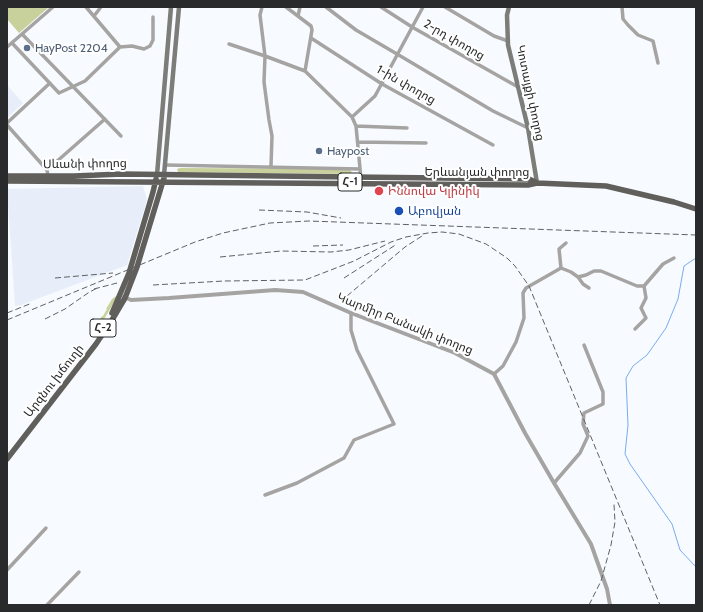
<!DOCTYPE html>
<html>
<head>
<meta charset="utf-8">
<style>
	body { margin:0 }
	#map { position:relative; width:703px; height:612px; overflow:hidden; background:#f7fafe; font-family:Cabin,sans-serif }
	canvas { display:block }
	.frame { position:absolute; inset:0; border:8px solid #292a2c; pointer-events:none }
</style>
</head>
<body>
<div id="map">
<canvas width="703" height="612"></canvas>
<div class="frame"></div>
</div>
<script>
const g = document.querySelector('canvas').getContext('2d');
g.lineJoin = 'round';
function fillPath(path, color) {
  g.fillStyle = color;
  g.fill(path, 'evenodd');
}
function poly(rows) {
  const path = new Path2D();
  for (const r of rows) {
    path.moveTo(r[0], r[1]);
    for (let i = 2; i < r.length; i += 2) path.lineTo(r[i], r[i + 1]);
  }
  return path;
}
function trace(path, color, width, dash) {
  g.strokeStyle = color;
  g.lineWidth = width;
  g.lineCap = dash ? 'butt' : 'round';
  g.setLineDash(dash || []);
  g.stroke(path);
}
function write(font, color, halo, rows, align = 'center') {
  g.font = font + ' Cabin,"Noto Sans Armenian",sans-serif';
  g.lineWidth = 4;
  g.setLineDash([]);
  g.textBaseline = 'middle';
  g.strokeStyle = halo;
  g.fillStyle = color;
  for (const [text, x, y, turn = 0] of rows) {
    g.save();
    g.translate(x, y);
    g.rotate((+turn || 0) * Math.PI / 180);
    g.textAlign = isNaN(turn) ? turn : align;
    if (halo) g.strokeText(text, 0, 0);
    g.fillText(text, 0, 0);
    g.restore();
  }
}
const built = poly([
	[7,85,23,103,7,118],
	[143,186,147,200,127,265,21,305,15,306,7,189]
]);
const green = poly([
	[7,7,49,7,19,33,7,19],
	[180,168,349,169,352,172,350,174,178,172,177,169],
	[116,296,117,297,99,328,101,317,103,316,107,309,106,309,112,299]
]);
const stream = poly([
	[696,258,684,266,678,299,666,328,647,355,633,366,626,378,628,425,625,454,630,464,672,524,680,550,696,567]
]);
const minor = poly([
	[86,7,120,47,132,46,144,49,150,46,153,40,153,17],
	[262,7,260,15,265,56,264,82,269,120,272,136,271,166],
	[286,7,311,26,312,30,305,71],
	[326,7,356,30,397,54,493,111,528,128],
	[381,7,412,27,518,87],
	[445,7,494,36,508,41],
	[622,7,623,19,628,25,638,35,653,41,658,63],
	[94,16,101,7],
	[298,16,300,7],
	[22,34,121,136],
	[311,38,382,84,493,145],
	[12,43,59,93,85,81,120,47],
	[229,44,265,56,305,71,352,117,356,126,361,179],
	[7,47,53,7],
	[352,117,375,96,423,7],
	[7,123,50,83],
	[7,125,47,170],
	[356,126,407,128],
	[358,142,426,143],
	[166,165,360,169],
	[48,176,47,170,105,119],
	[561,268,559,249,566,243],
	[578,277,583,284,589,288],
	[635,329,646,318,641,308,646,298,644,286],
	[494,374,503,366,516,342,524,318,523,293,526,288,561,268,571,272,578,277,586,275,594,271,601,271,637,286,644,286,663,264,674,258],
	[554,483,580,453,588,436,583,424,584,413,603,404,603,392,584,345],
	[265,495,297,483,344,458,354,440,394,424,357,350,351,330,351,313],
	[7,570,46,528],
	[47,605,79,572]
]);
const tertiary = poly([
	[124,297,131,300,169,298,275,290,303,292,351,313,455,353,494,374,525,433,554,483,591,544,607,589,610,605]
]);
const secondary = poly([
	[509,7,507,15,508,45,528,128,537,183],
	[157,175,171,7],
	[164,175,179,7]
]);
const primary = poly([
	[7,176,74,176,122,174,352,177,529,179,537,183],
	[7,181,528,185,537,183,606,186,674,202,696,209],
	[112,313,129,273,153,192,156,179],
	[7,459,96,344,112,320,125,298,137,267,164,178]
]);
const rail = poly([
	[259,210,307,212,341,218],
	[313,246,343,245],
	[220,257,281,251,331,252,349,250,385,241],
	[55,278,113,273],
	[344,278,397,244],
	[153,285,224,281,305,280,354,261,391,242,406,237,428,233,442,232,459,234,486,244,507,258,515,266,529,286,660,605],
	[94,289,117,283],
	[347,296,405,247,422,236],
	[7,313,32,303],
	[45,319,65,309,88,293,97,288],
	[7,320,195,242,223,233,270,223,309,221,696,235],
	[589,605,601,581,611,545,615,522,614,504]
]);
const markers = [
	[27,48,4,"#5c6f8a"],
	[319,151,4,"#5c6f8a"],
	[379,191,5,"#e0444e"],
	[399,211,5,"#1a4fb4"]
];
const shields = [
	[350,182,24],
	[103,328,26]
];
const shieldNames = [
	["Հ-1",350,182],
	["Հ-2",103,328]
];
const streetNames = [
	["2-րդ փողոց",454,40,30],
	["1-ին փողոց",406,85,30],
	["Կոտայքի փողոց",530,93,78],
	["Սևանի փողոց",85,164,-1],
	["Երևանյան փողոց",477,172],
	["Կարմիր Բանակի փողոց",405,324,22],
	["Արզնու խճուղի",54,381,-52]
];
const serviceNames = [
	["HayPost 2204",35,48],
	["Haypost",327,151]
];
const healthNames = [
	["Իննովա Կլինիկ",388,191]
];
const transitNames = [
	["Աբովյան",408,211]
];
fillPath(built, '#e8eef9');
fillPath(green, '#c8d09b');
trace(stream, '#77acef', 1);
trace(minor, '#a5a4a2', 3.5);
trace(tertiary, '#a5a4a2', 4);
trace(secondary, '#7c7c79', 4.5);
trace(primary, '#605f5c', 5.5);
trace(rail, '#5e6062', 1, [6, 3]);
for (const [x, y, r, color] of markers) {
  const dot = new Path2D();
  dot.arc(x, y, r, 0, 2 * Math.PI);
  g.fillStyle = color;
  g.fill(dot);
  trace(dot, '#fff', 1.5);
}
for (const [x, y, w] of shields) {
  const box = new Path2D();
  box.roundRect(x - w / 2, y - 9, w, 18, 3);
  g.fillStyle = '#fff';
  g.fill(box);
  trace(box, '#292a2c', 1);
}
write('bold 11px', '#292a2c', null, shieldNames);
write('12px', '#292a2c', '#fff', streetNames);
write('12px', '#4e5e75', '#fff', serviceNames, 'left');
write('12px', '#be3a42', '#fff', healthNames, 'left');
write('12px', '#164399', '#fff', transitNames, 'left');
</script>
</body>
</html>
